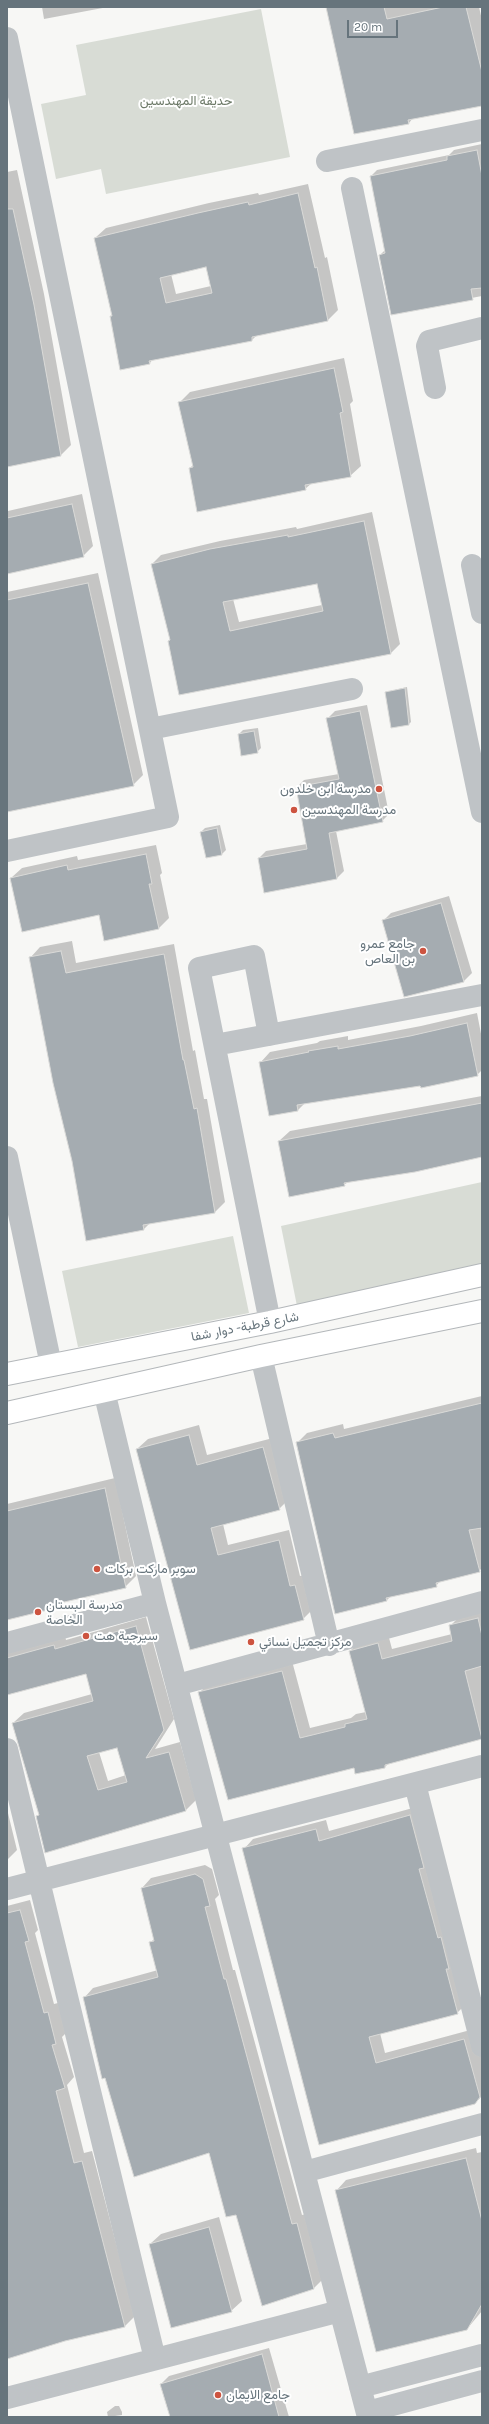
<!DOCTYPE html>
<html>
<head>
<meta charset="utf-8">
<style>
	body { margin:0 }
	#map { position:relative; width:489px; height:2424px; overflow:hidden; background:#f7f7f5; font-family:Karla,sans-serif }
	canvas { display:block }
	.frame { position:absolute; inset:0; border:8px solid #66747c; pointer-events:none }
	.scale { position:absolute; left:347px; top:20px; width:51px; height:18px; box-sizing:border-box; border:2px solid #66747c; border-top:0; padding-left:5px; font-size:12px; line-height:14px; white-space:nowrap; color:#66747c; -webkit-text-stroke:3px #fff; paint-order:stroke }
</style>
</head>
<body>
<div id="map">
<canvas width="489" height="2424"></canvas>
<div class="frame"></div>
<div class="scale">20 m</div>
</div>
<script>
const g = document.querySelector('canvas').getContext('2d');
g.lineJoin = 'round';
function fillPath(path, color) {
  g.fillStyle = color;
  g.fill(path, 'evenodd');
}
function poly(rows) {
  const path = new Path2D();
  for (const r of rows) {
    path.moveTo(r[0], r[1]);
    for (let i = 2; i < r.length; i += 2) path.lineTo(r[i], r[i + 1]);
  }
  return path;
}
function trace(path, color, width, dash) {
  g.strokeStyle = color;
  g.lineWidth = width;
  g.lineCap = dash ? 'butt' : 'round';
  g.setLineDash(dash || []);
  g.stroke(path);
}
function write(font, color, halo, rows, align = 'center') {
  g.font = font + ' Karla,Vazirmatn,sans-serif';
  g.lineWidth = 4;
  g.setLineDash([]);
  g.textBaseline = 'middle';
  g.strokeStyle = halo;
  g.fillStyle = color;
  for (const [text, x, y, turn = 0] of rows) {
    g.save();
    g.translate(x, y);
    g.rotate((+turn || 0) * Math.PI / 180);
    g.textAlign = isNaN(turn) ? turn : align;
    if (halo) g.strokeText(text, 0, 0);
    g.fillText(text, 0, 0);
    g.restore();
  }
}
const green = poly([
	[261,9,290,157,106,194,101,169,56,179,41,104,86,95,76,45],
	[482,1182,482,1266,297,1306,281,1226],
	[233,1236,249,1313,78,1347,62,1271]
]);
const shadow = poly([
	[42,7,108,7,44,19],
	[327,7,479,7,482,20,482,105,413,118,409,123],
	[482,144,482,296,392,313,380,255,386,249,371,176,377,170,449,155,454,150],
	[17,170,44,294,71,445,61,455,7,466,7,172],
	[308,184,325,258,327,257,338,310,328,320,257,335,252,340,153,359,150,363,111,317,113,314,95,238,106,228,209,203,258,193,259,195],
	[207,266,211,286,176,294,171,274],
	[344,358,353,401,350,404,361,466,350,476,312,483,305,489,190,468,193,465,179,403,190,392],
	[82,494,93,546,83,556,7,573,7,506,8,511],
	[372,512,400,644,391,653,180,694,169,641,171,639,152,564,161,555,220,541,296,527,297,529],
	[318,582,322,605,239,622,233,599],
	[98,573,143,775,133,785,7,811,7,592],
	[407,687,411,722,409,724,386,692],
	[367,705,389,814,382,821,336,831,344,871,337,878,259,858,266,851,307,844,297,787,304,780,339,774,328,718,335,711],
	[258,728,261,748,257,752,239,734,243,730],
	[220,825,226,850,222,854,206,857,201,832,205,828],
	[156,845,162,873,160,875,169,918,159,928,100,914,11,878,22,868,77,856,78,860],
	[449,896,472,973,464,981,405,996,383,921,391,913],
	[72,941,76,963,174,944,193,1051,195,1050,204,1099,207,1099,225,1202,215,1212,150,1223,144,1229,72,1161,30,958,40,947],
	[477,1013,482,1039,482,1070,477,1075,305,1103,298,1110,270,1115,260,1063,270,1052,317,1043,320,1041,348,1036,348,1040,421,1026],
	[482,1096,482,1156,348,1182,344,1185,279,1141,290,1131],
	[482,1396,482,1488,471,1490,482,1534,482,1568,479,1571,441,1580,436,1586,391,1596,386,1601,297,1443,307,1433,343,1424,344,1429],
	[199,1425,207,1455,273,1438,289,1499,279,1509,223,1524,228,1545,289,1530,300,1576,305,1575,313,1609,303,1619,191,1649,137,1449,148,1439],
	[115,1478,136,1576,125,1587,56,1603,52,1608,7,1619,7,1504],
	[482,1610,482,1738,389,1763,385,1767,355,1767,200,1692,210,1682,292,1661,310,1728,351,1718,356,1714,366,1712,350,1651,360,1641,388,1634,392,1649,452,1634,450,1626,460,1616],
	[146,1617,174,1719,155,1749,180,1742,196,1800,186,1810,46,1852,37,1817,40,1814,13,1723,24,1713,92,1694,86,1673,7,1694,7,1651,65,1636,66,1640],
	[118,1747,126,1775,108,1781,99,1752],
	[420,1806,467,2003,457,2013,380,2033,385,2053,474,2029,482,2059,482,2096,474,2104,292,2040,244,1849,253,1839,326,1820,329,1831],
	[7,1809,17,1850,7,1860],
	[205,1865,212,1869,219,1895,215,1899,233,1970,235,1970,302,2215,306,2214,323,2279,314,2288,236,2214,210,2152,84,1998,93,1988,158,1970,150,1943,154,1939,142,1888,151,1878],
	[30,1900,38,1930,35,1933,54,2004,58,2003,66,2033,62,2037,74,2077,67,2085,84,2153,92,2151,135,2316,125,2326,65,2340,7,2358,7,1906],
	[476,2148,477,2153,482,2152,482,2311,467,2329,336,2191,346,2180],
	[219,2217,242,2301,231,2311,150,2244,161,2234],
	[269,2348,289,2417,171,2417,161,2384,169,2376],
	[115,2406,119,2406,122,2412,122,2415,108,2417,107,2412]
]);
const building = poly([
	[326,7,384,7,387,19,443,7,466,7,482,72,482,106,408,120,409,124,354,134,326,7],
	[477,150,482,176,482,288,471,289,473,300,391,315,379,255,385,253,370,176,447,160,447,156,477,150],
	[298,193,315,268,317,267,328,321,252,337,252,341,149,361,150,364,120,370,110,316,112,316,94,238,198,213,248,202,249,205,298,193],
	[206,267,212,293,166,303,160,278,206,267],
	[7,209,13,209,34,305,61,456,7,467,7,209],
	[334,368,343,412,340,413,351,477,305,485,306,490,197,512,189,468,193,467,178,402,334,368],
	[72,504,84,557,7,574,7,518,72,504],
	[364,521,391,654,179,695,168,641,170,640,151,564,210,549,288,535,288,537,364,521],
	[317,584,323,611,230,631,223,602,317,584],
	[88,583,134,786,7,812,7,600,88,583],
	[405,688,409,725,391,728,385,692,405,688],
	[360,711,383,822,329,833,337,879,264,893,258,858,307,849,296,787,339,779,326,718,360,711],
	[254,731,258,753,241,756,238,734,254,731],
	[217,828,222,855,206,858,200,832,217,828],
	[146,854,152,884,149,884,159,929,104,941,99,915,22,932,10,878,67,865,68,870,146,854],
	[441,903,464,982,404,997,382,920,441,903],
	[61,951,66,973,164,954,183,1060,184,1060,194,1109,197,1108,215,1213,143,1225,144,1230,86,1241,72,1161,53,1083,29,957,61,951],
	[467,1023,478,1076,421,1088,420,1086,297,1105,298,1111,269,1116,259,1062,309,1052,308,1051,338,1046,338,1049,410,1036,467,1023],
	[482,1103,482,1157,415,1172,344,1183,345,1186,289,1197,278,1141,482,1103],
	[482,1403,482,1528,469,1530,480,1572,436,1583,437,1587,386,1598,387,1601,335,1614,296,1442,333,1433,335,1438,482,1403],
	[189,1435,197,1465,263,1447,280,1510,211,1528,218,1555,279,1540,290,1586,295,1585,304,1620,190,1650,136,1449,189,1435],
	[105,1488,126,1588,51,1605,52,1609,7,1620,7,1511,105,1488],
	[478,1618,482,1636,482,1666,465,1671,482,1739,385,1765,385,1768,355,1774,354,1768,228,1800,198,1692,282,1671,300,1738,345,1727,345,1724,367,1719,349,1651,378,1643,382,1659,452,1641,449,1625,478,1618],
	[136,1626,164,1730,146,1758,169,1752,186,1811,45,1853,36,1816,39,1815,12,1723,93,1701,86,1674,7,1695,7,1658,54,1645,55,1649,136,1626],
	[117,1748,127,1782,98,1790,87,1756,117,1748],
	[410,1815,424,1868,419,1869,438,1938,441,1937,449,1969,446,1969,458,2014,369,2037,376,2063,464,2039,480,2097,475,2104,319,2145,242,1848,316,1829,319,1841,410,1815],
	[195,1874,203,1879,210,1906,205,1907,224,1979,226,1979,292,2224,297,2223,314,2289,262,2306,236,2215,226,2217,209,2153,134,2177,105,2078,102,2079,83,1997,158,1977,149,1942,154,1941,141,1888,195,1874],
	[20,1910,29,1941,25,1942,44,2013,48,2012,56,2044,52,2045,65,2088,56,2091,74,2163,82,2161,125,2327,65,2341,7,2359,7,1913,20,1910],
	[466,2158,482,2221,482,2304,467,2330,376,2352,335,2190,466,2158],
	[209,2227,232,2312,171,2328,149,2244,209,2227],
	[262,2354,279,2417,170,2417,160,2384,262,2354]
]);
const minor = poly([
	[7,38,168,817,7,851],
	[327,161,482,130],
	[352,188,482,812],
	[435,388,427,346,429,341,482,328],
	[472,565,482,613],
	[150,729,352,689],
	[269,1035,254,956,199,968,270,1322],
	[215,1045,482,995],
	[7,1157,51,1365],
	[261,1356,329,1645],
	[104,1391,155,1603,368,2417],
	[7,1643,155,1603],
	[177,1685,482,1602],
	[7,1749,155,2359],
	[415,1784,482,2046],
	[7,1889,482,1766],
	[304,2172,482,2124],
	[360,2387,482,2355],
	[7,2398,340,2311],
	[367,2412,482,2381]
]);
const major = poly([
	[7,1374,270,1322,482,1275],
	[7,1413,261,1356,482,1311]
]);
const markers = [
	[379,789,4,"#cd5440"],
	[294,810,4,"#cd5440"],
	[423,951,4,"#cd5440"],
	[97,1569,4,"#cd5440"],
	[38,1612,4,"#cd5440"],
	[86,1636,4,"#cd5440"],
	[251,1642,4,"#cd5440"],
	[218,2395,4,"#cd5440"]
];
const parkNames = [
	["حديقة المهندسين",186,101]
];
const poiNames = [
	["مدرسة ابن خلدون",371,789,"right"],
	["مدرسة المهندسين",302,810],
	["جامع عمرو",415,944,"right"],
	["بن العاص",415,959,"right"],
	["سوبر ماركت بركات",105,1569],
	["مدرسة البستان",46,1605],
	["الخاصة",46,1620],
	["سيرجية هت",94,1636],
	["مركز تجميل نسائي",259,1642],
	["جامع الايمان",226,2395]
];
const streetNames = [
	["شارع قرطبة- دوار شفا",245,1327,-11]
];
fillPath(green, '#d8dcd5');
fillPath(shadow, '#0003');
fillPath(building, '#a5acb1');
trace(building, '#d9d9d7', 1);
trace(major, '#b3b7ba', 24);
trace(minor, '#bfc3c6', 22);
trace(major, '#fff', 22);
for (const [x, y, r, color] of markers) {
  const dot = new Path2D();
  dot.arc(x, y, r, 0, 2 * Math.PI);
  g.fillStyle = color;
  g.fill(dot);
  trace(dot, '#fff', 1.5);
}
write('13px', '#6d7a68', '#fff', parkNames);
write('13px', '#66747c', '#fff', poiNames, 'left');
write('13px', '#66747c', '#fff', streetNames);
</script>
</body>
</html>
